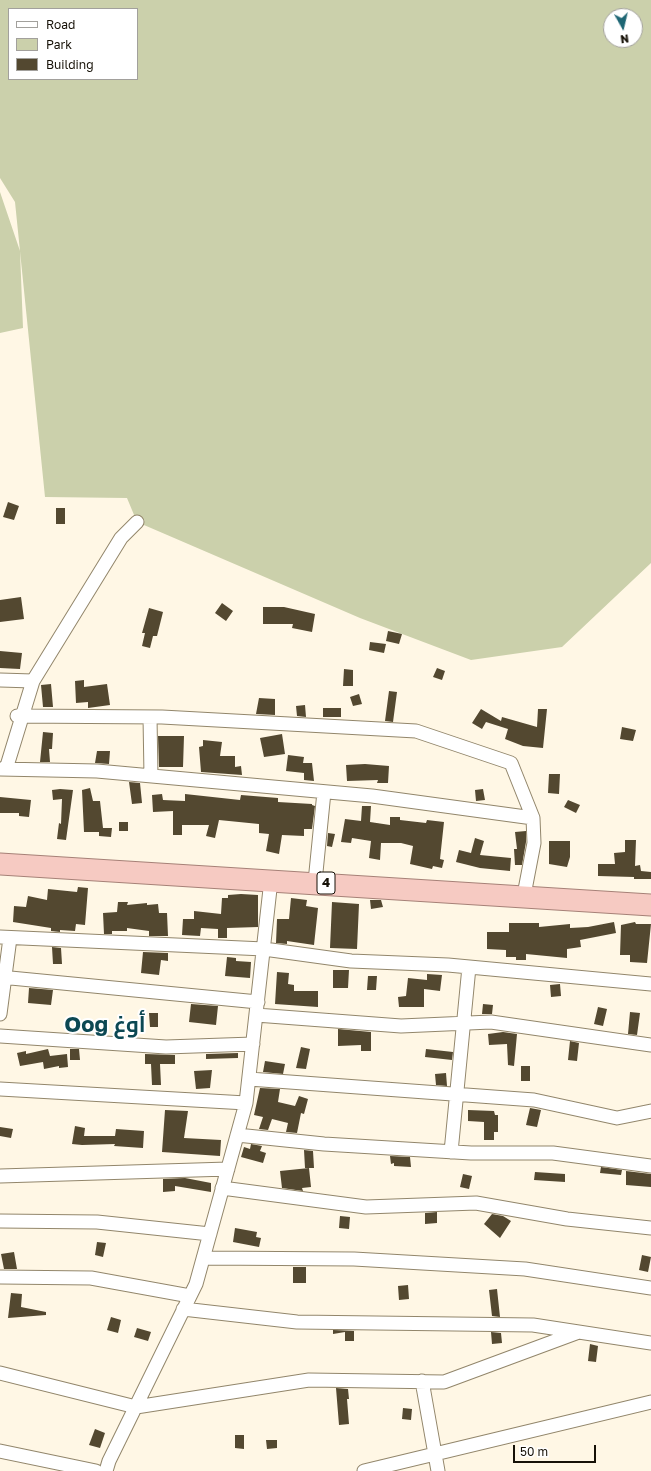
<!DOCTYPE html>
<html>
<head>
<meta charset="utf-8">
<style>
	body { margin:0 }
	#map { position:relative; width:651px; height:1471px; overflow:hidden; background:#fff7e5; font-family:"Golos Text",sans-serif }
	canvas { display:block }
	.legend { position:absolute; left:8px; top:8px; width:130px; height:72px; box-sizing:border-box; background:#fff; border:1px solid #a2a09c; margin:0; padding:5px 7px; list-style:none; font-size:12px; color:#161107 }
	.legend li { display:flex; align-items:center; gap:8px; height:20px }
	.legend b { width:20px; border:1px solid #a2a09c }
	.north { position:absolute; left:603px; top:8px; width:40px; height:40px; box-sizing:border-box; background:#fff; border:1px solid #a2a09c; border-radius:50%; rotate:172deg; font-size:11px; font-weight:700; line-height:16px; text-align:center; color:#161107 }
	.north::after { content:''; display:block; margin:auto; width:14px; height:18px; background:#1e6674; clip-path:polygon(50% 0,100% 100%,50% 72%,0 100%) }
	.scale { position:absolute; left:513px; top:1445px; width:83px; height:18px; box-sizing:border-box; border:2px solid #161107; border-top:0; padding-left:5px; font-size:12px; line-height:14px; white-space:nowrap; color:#161107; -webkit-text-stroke:3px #fff; paint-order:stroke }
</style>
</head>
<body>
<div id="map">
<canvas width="651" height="1471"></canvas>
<ul class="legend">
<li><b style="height:5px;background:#fff"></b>Road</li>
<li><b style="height:11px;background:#cbd0ab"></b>Park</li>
<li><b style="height:11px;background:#534830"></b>Building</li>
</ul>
<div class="north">N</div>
<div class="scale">50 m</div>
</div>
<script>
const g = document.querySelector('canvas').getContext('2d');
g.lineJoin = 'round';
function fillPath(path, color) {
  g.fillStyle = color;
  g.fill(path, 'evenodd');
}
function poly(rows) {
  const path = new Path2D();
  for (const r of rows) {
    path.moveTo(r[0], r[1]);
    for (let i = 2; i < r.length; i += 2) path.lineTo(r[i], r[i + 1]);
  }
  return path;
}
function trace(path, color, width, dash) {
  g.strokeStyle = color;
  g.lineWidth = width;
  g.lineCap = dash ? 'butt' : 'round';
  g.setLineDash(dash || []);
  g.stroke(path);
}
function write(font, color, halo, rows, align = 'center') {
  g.font = font + ' "Golos Text",Cairo,sans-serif';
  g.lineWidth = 4;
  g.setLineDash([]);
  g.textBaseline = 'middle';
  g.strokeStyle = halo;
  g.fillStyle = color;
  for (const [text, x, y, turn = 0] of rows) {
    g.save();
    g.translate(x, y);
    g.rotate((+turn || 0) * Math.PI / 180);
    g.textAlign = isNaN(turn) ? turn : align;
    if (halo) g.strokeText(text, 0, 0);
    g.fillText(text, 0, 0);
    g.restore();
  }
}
const green = poly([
	[0,0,651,0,651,563,562,647,471,660,360,618,137,522,127,498,45,497,15,202,0,178],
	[9,9,137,9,137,79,9,79],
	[611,16,635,16,635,40,611,40],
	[0,192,20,251,23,328,0,333]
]);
const building = poly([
	[8,502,19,506,14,520,3,517],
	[56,508,65,508,65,524,56,524],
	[21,597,24,619,0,622,0,600],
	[222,603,233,611,226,621,215,613],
	[263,607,284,607,315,614,312,632,292,628,293,624,263,624],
	[149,608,163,612,157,636,153,636,150,648,142,646,145,633,142,633],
	[388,631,402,634,399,644,386,641],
	[370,642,386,644,384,653,369,650],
	[0,651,22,653,20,669,0,668],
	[437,668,445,671,442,680,433,677],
	[344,669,353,670,353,686,343,686],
	[84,680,84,687,107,684,110,705,88,708,88,702,76,703,75,681],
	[51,684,53,707,43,707,41,685],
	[389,691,397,692,393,722,385,721],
	[359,694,362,704,353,706,350,697],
	[259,698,275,699,275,715,256,714],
	[305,705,306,717,297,716,296,706],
	[323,708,341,708,341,717,323,717],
	[481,709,501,721,502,717,537,727,538,709,547,709,543,748,523,746,505,739,508,729,486,722,482,729,472,723],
	[622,727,636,730,633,741,620,739],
	[43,732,53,733,52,749,49,749,50,762,40,762],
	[282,734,285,754,264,757,260,738],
	[158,736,184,736,183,767,159,767],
	[203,740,222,742,220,756,235,756,235,767,241,766,242,775,201,772,199,747,203,746],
	[97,751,110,751,109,764,95,763],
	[288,755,304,757,303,763,312,763,314,781,304,780,304,773,286,771],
	[365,764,389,766,388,783,377,783,378,780,347,781,346,765],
	[549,774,560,774,559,794,548,793],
	[129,782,140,783,142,803,132,804],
	[90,788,93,801,100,801,103,828,112,828,111,837,99,836,99,832,84,832,82,790],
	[60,789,73,790,66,840,57,839,59,823,61,824,62,799,53,800,52,790],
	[483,789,485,800,476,801,475,790],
	[162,794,163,800,185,801,185,794,240,800,241,795,278,798,278,802,312,804,312,805,315,806,312,829,304,829,304,836,282,835,279,854,266,851,269,834,259,833,259,824,219,820,215,838,206,836,209,825,182,825,182,835,173,835,173,811,153,812,152,795],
	[0,797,31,800,29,817,19,816,19,813,0,813],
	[568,800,580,805,576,813,564,807],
	[362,806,371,806,370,822,390,825,390,817,400,817,400,820,426,823,427,820,444,822,440,859,444,860,442,868,433,866,432,869,410,864,413,846,401,843,381,843,380,860,369,858,371,841,352,838,351,843,341,842,345,819,361,821],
	[119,822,128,822,128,831,119,831],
	[526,831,526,842,522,865,515,865,514,849,517,849,515,832],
	[328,833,335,834,332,847,327,846],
	[475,838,484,841,480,855,511,858,510,871,480,868,456,862,459,850,471,853],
	[625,840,636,840,635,866,640,865,641,871,651,872,651,879,634,879,634,877,598,876,598,864,615,864,614,853,625,852],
	[549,841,570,841,570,857,567,867,549,864],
	[78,887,88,888,85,925,76,924,75,931,60,930,60,932,51,931,51,928,13,922,14,906,26,907,28,896,47,900,48,889,77,892],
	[241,894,258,895,258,927,227,928,227,938,218,938,218,929,201,928,200,936,182,935,183,919,194,919,194,911,221,914,222,898,228,898,228,895],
	[291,898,307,900,306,906,318,908,314,945,287,941,287,944,276,943,277,919,289,919],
	[370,900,381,900,383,907,371,909],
	[118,902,128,902,127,905,147,903,147,905,158,904,159,913,167,913,168,936,149,936,149,931,127,928,127,931,112,931,112,934,104,934,103,913,117,912],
	[332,902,359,904,357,949,330,948],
	[614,922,616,933,580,940,581,947,567,949,567,958,526,954,526,960,516,960,516,957,506,957,506,950,487,949,487,932,509,932,509,923,539,923,539,927,570,924,570,928,588,927],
	[635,922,636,924,651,924,647,963,630,962,630,955,620,955,621,925],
	[52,947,61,948,62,964,53,964],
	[143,952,168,953,168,961,161,960,159,975,141,973],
	[227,957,236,958,236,961,251,962,250,978,225,976],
	[333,970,349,970,348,988,333,988],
	[277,972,289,973,288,984,294,985,294,991,318,991,318,1007,275,1004],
	[427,974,442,975,440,991,424,989,424,1007,399,1007,398,997,406,996,408,978,427,980],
	[368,976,377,976,376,990,367,990],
	[560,984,561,996,551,997,550,985],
	[29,988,53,990,51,1005,28,1003],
	[191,1004,218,1006,216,1025,189,1022],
	[483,1004,493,1005,492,1014,482,1014],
	[598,1007,607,1009,603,1026,594,1024],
	[630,1012,640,1013,637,1035,628,1034],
	[149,1013,158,1013,158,1027,150,1027],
	[338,1029,371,1032,371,1051,361,1051,361,1045,338,1046],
	[503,1032,517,1034,514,1066,508,1065,507,1044,489,1045,488,1034],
	[570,1041,579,1043,577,1061,568,1060],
	[301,1047,310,1049,306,1069,296,1068],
	[48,1049,50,1056,67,1054,68,1067,59,1068,59,1066,44,1069,43,1062,20,1066,17,1053,26,1051,26,1054],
	[70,1049,79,1049,80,1060,70,1060],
	[426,1049,453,1052,452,1060,425,1057],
	[238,1053,238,1058,206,1059,206,1054],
	[145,1054,175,1055,175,1064,160,1064,161,1085,152,1085,151,1064,145,1064],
	[265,1061,285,1064,283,1074,263,1072],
	[521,1066,530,1066,530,1081,521,1081],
	[212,1070,210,1088,196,1089,194,1071],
	[446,1073,447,1086,436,1085,435,1074],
	[260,1088,280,1089,278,1102,295,1106,299,1096,308,1099,304,1114,301,1113,297,1133,286,1132,288,1123,272,1119,268,1130,259,1129,263,1117,254,1115],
	[530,1108,541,1110,537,1127,526,1125],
	[165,1110,188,1111,184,1138,221,1140,220,1156,162,1152],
	[468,1110,494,1111,495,1115,498,1115,498,1132,494,1132,494,1140,484,1140,484,1122,468,1121],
	[75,1126,85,1128,84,1136,115,1136,116,1129,144,1131,143,1148,114,1146,115,1144,82,1145,72,1144],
	[0,1127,13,1129,11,1138,0,1136],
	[251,1144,262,1146,260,1151,266,1153,263,1163,241,1157,244,1147,250,1149],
	[304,1150,313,1151,314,1168,305,1168],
	[390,1156,410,1157,411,1167,394,1166,394,1163,391,1164],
	[601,1167,622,1170,621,1175,600,1173],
	[309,1168,311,1187,302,1188,303,1191,282,1188,280,1171],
	[626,1171,651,1174,651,1187,626,1185],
	[535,1172,565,1174,565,1182,534,1180],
	[463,1174,472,1176,469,1189,460,1187],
	[185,1178,211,1183,211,1192,175,1186,175,1191,163,1192,163,1179],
	[437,1212,437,1223,425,1224,425,1213],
	[492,1214,503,1216,511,1221,500,1238,484,1224],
	[340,1216,350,1217,349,1229,339,1228],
	[235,1228,257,1232,256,1237,261,1238,259,1247,233,1242],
	[97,1242,106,1243,103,1257,95,1255],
	[14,1252,17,1269,4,1269,1,1254],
	[642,1255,651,1257,648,1272,639,1270],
	[293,1267,306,1267,306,1283,293,1283],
	[408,1285,409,1299,399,1300,398,1286],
	[497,1289,500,1317,492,1316,489,1290],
	[11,1293,22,1294,21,1307,46,1312,46,1315,8,1318],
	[111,1317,121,1320,118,1333,107,1330],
	[137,1328,151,1332,148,1341,134,1337],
	[333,1330,357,1331,354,1331,354,1341,345,1341,345,1332,333,1334],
	[491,1332,501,1333,502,1343,492,1344],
	[590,1344,598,1346,596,1362,588,1361],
	[336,1388,348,1389,349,1399,347,1399,349,1424,339,1425],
	[403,1408,412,1409,411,1420,402,1419],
	[95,1429,105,1433,100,1448,89,1445],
	[235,1435,244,1435,244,1449,235,1448],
	[266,1440,277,1440,277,1448,267,1449]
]);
const minor = poly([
	[0,680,33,681],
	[17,716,162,717,416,731,511,763,533,818],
	[150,717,151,776],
	[0,769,97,771,372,796,533,818,534,843,524,895],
	[6,769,33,681,121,538,137,522],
	[315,882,324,792],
	[0,937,264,949,351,961,448,965,651,984],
	[0,977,258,1002],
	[0,1014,10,938],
	[256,1015,401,1026,491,1022,651,1045],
	[0,1036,166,1047,253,1044],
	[249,1079,534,1100,617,1118,651,1111],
	[0,1089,246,1103],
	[237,1135,324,1144,471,1153,553,1153,651,1166],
	[451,1152,469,967],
	[0,1176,228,1169],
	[222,1188,366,1207,476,1203,567,1219,651,1228],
	[0,1221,97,1222,210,1234],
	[203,1258,354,1259,525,1269,651,1288],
	[0,1277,91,1278,190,1296],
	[183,1309,297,1322,533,1325,651,1343],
	[0,1373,136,1407,309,1380,444,1382,579,1332],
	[422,1381,438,1471],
	[0,1451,96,1471],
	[106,1471,109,1461,196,1284,246,1103,271,880],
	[364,1471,651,1402]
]);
const trunk = poly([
	[0,864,651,905]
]);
const shields = [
	[326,883,18]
];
const shieldNames = [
	["4",326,883]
];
const townNames = [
	["Oog أوغ",105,1025]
];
fillPath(green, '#cbd0ab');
fillPath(building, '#534830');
trace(minor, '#92866b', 15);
trace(trunk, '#a68177', 23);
trace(minor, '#fff', 13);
trace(trunk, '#f6cac2', 21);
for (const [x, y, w] of shields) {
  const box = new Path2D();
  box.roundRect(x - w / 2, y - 11, w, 22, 3);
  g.fillStyle = '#fff';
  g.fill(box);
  trace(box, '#161107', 1);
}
write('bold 13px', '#161107', null, shieldNames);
write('bold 22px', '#0c4853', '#fff', townNames);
</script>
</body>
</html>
